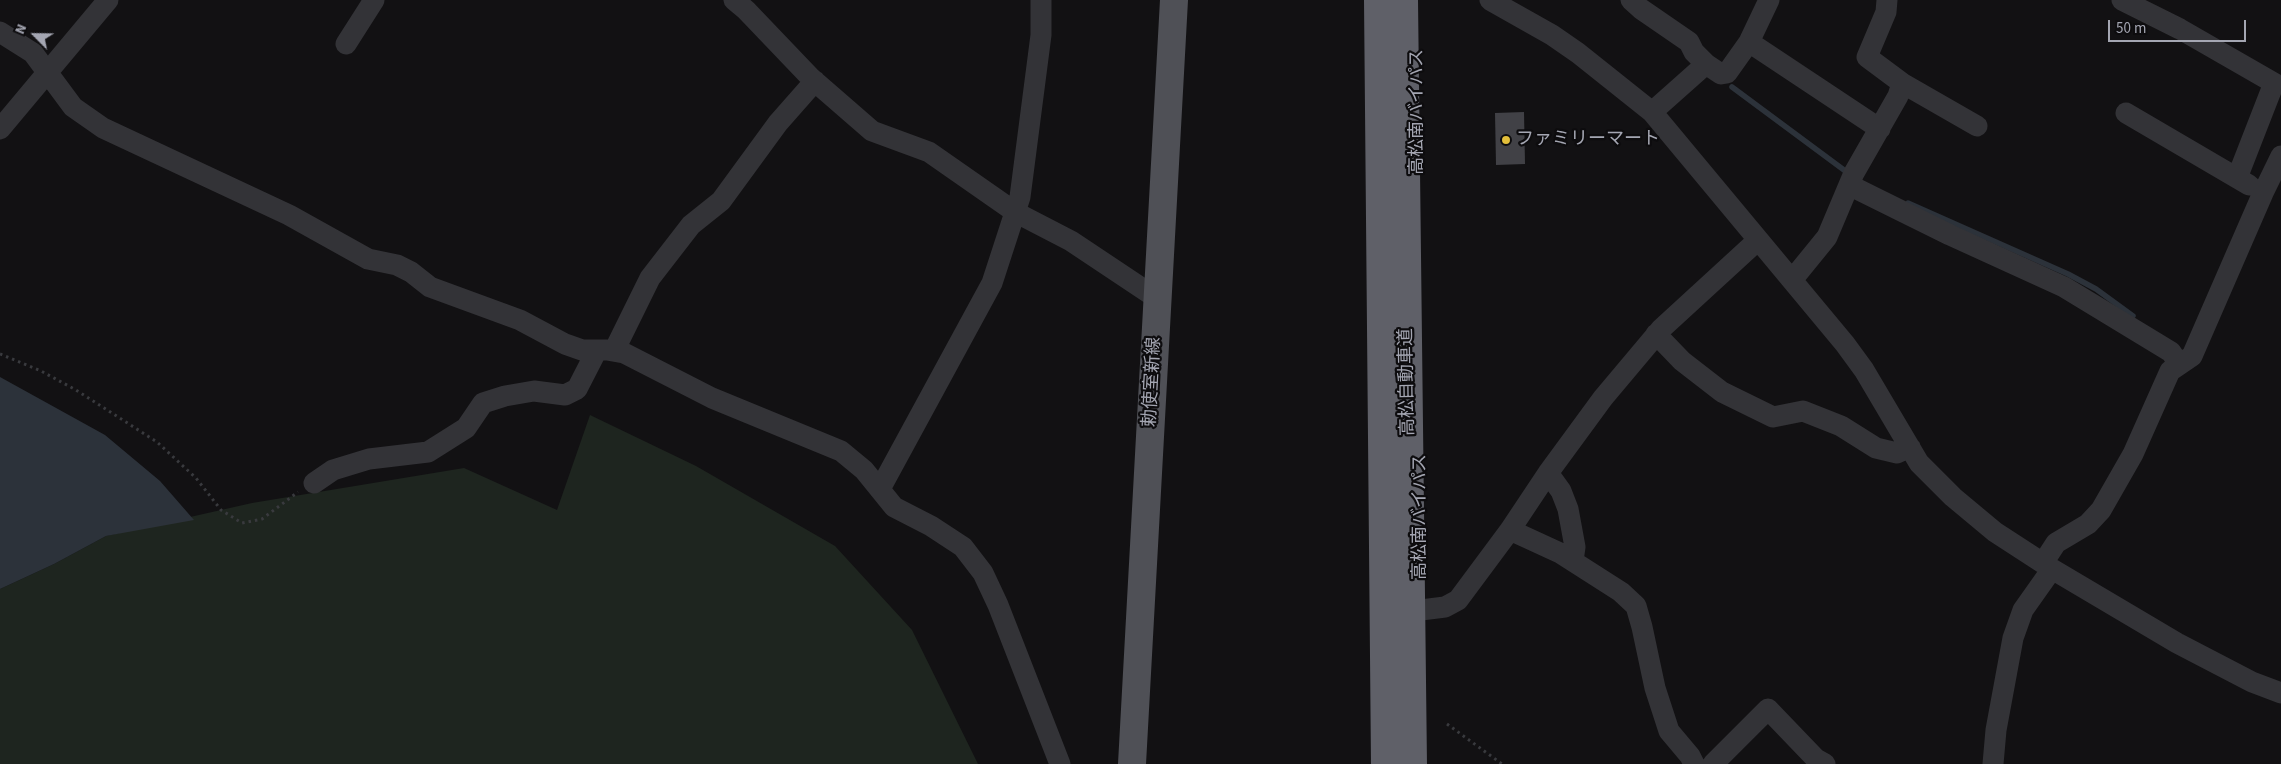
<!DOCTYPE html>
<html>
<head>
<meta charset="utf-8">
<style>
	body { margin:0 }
	#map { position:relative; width:2281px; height:764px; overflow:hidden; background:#121113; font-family:"Source Sans 3",sans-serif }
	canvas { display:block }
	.north { position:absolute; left:10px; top:10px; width:50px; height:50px; -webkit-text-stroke:4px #0d0c0e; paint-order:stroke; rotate:293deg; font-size:14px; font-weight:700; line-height:20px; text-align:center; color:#a4a6b2 }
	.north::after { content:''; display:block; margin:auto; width:18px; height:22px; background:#a4a6b2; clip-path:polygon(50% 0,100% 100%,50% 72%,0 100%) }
	.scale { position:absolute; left:2108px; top:20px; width:138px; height:22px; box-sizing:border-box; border:2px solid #a4a6b2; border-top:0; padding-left:6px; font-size:15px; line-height:18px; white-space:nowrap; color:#a4a6b2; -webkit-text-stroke:4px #0d0c0e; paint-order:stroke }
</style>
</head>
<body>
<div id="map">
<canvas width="2281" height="764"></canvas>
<div class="north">N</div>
<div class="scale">50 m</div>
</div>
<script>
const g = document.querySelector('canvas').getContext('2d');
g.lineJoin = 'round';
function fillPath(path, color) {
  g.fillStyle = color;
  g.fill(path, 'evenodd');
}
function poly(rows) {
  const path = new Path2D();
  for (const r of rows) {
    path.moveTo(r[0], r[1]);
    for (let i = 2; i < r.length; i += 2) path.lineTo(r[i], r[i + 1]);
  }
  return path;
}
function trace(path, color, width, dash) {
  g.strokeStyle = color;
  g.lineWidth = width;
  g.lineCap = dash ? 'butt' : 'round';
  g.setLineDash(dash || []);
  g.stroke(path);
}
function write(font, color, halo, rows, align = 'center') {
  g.font = font + ' "Source Sans 3","Noto Sans JP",sans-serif';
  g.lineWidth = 4.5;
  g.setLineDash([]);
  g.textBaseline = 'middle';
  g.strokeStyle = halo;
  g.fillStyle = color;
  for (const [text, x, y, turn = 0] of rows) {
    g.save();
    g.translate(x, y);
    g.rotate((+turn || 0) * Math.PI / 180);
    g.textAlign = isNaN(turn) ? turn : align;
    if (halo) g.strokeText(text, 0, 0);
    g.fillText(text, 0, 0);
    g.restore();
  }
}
const green = poly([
	[590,415,696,466,835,546,912,630,978,764,0,764,0,589,54,564,106,536,252,503,464,468,557,510]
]);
const water = poly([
	[0,377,105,435,160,481,194,520,106,536,54,564,0,589]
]);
const stream = poly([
	[1732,87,1848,173],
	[1908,203,2068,274,2096,289,2133,316]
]);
const building = poly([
	[1524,112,1525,164,1496,165,1495,113]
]);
const path = poly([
	[0,354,41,371,76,390,157,442,196,478,221,510,242,523,262,519,298,492],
	[1447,724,1502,764]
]);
const minor = poly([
	[734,0,746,10,811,78,872,131,929,152,1015,212,1071,241,1158,299],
	[1490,0,1552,35,1578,53,1652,112,1845,344,1864,370,1919,463,1953,497,1995,532,2052,569,2177,643,2252,682,2281,693],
	[1631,0,1641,9,1689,42,1694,52,1706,64],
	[2122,0,2180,29,2274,83,2237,178],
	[0,32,33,53,73,107,103,128,289,215,368,259,397,265,411,272,430,287,520,320,565,344,582,350,607,350,624,353,712,398,841,451,864,470,894,507,931,526,963,547,983,573,998,605,1060,764],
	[1749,42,1769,0],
	[346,44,374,0],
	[1902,83,1977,126],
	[1652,112,1706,64,1721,74,1727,73,1749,42,1880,129],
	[2126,113,2249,185],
	[0,129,108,0],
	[1849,185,1950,235,2064,287,2171,352,2179,364],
	[1792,280,1827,237,1854,173,1898,96,1902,83,1867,57,1886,12,1887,0],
	[1656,334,1682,361,1722,392,1773,417,1803,411,1841,426,1876,448,1897,453,1910,447],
	[614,351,650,278,691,225,721,201,778,123,815,81],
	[1548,473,1561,491,1568,509,1575,547,1573,561],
	[314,483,333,470,369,459,428,452,466,428,483,403,505,396,534,391,565,395,577,389,597,350],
	[880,489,992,283,1020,197,1041,35,1041,0],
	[1510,530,1560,553,1621,592,1636,606,1642,627,1655,688,1669,731,1690,756,1694,764],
	[2043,563,2056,543,2088,524,2101,510,2133,454,2170,371,2192,356,2263,193,2281,156],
	[1421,610,1445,607,1458,600,1510,530,1548,473,1603,398,1661,329,1758,240],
	[1713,764,1768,709,1816,759,1825,764],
	[1993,764,1996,730,2013,638,2023,610,2052,569]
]);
const major = poly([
	[1132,764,1174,0]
]);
const highway = poly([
	[1378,0,1385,764],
	[1404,0,1413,764]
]);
const markers = [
	[1506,140,5,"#e2be3a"]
];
const streetNames = [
	["高松南バイパス",1418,112,-90],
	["勅使室新線",1153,382,-87],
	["高松自動車道",1408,382,-91],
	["高松南バイパス",1421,517,-90]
];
const poiNames = [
	["ファミリーマート",1516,140]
];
fillPath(green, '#1e251f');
fillPath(water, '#2c323a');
trace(stream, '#2c323a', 5.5);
fillPath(building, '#414146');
trace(path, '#393a3e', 3, [2.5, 4]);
trace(minor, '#333337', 21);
trace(major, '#4f5056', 28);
trace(highway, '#5f6068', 28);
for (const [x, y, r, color] of markers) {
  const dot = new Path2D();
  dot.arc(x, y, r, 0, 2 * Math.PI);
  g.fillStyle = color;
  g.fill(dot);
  trace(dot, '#0d0c0e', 2);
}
write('18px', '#a4a6b2', '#0d0c0e', streetNames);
write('18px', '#a4a6b2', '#0d0c0e', poiNames, 'left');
</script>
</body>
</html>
